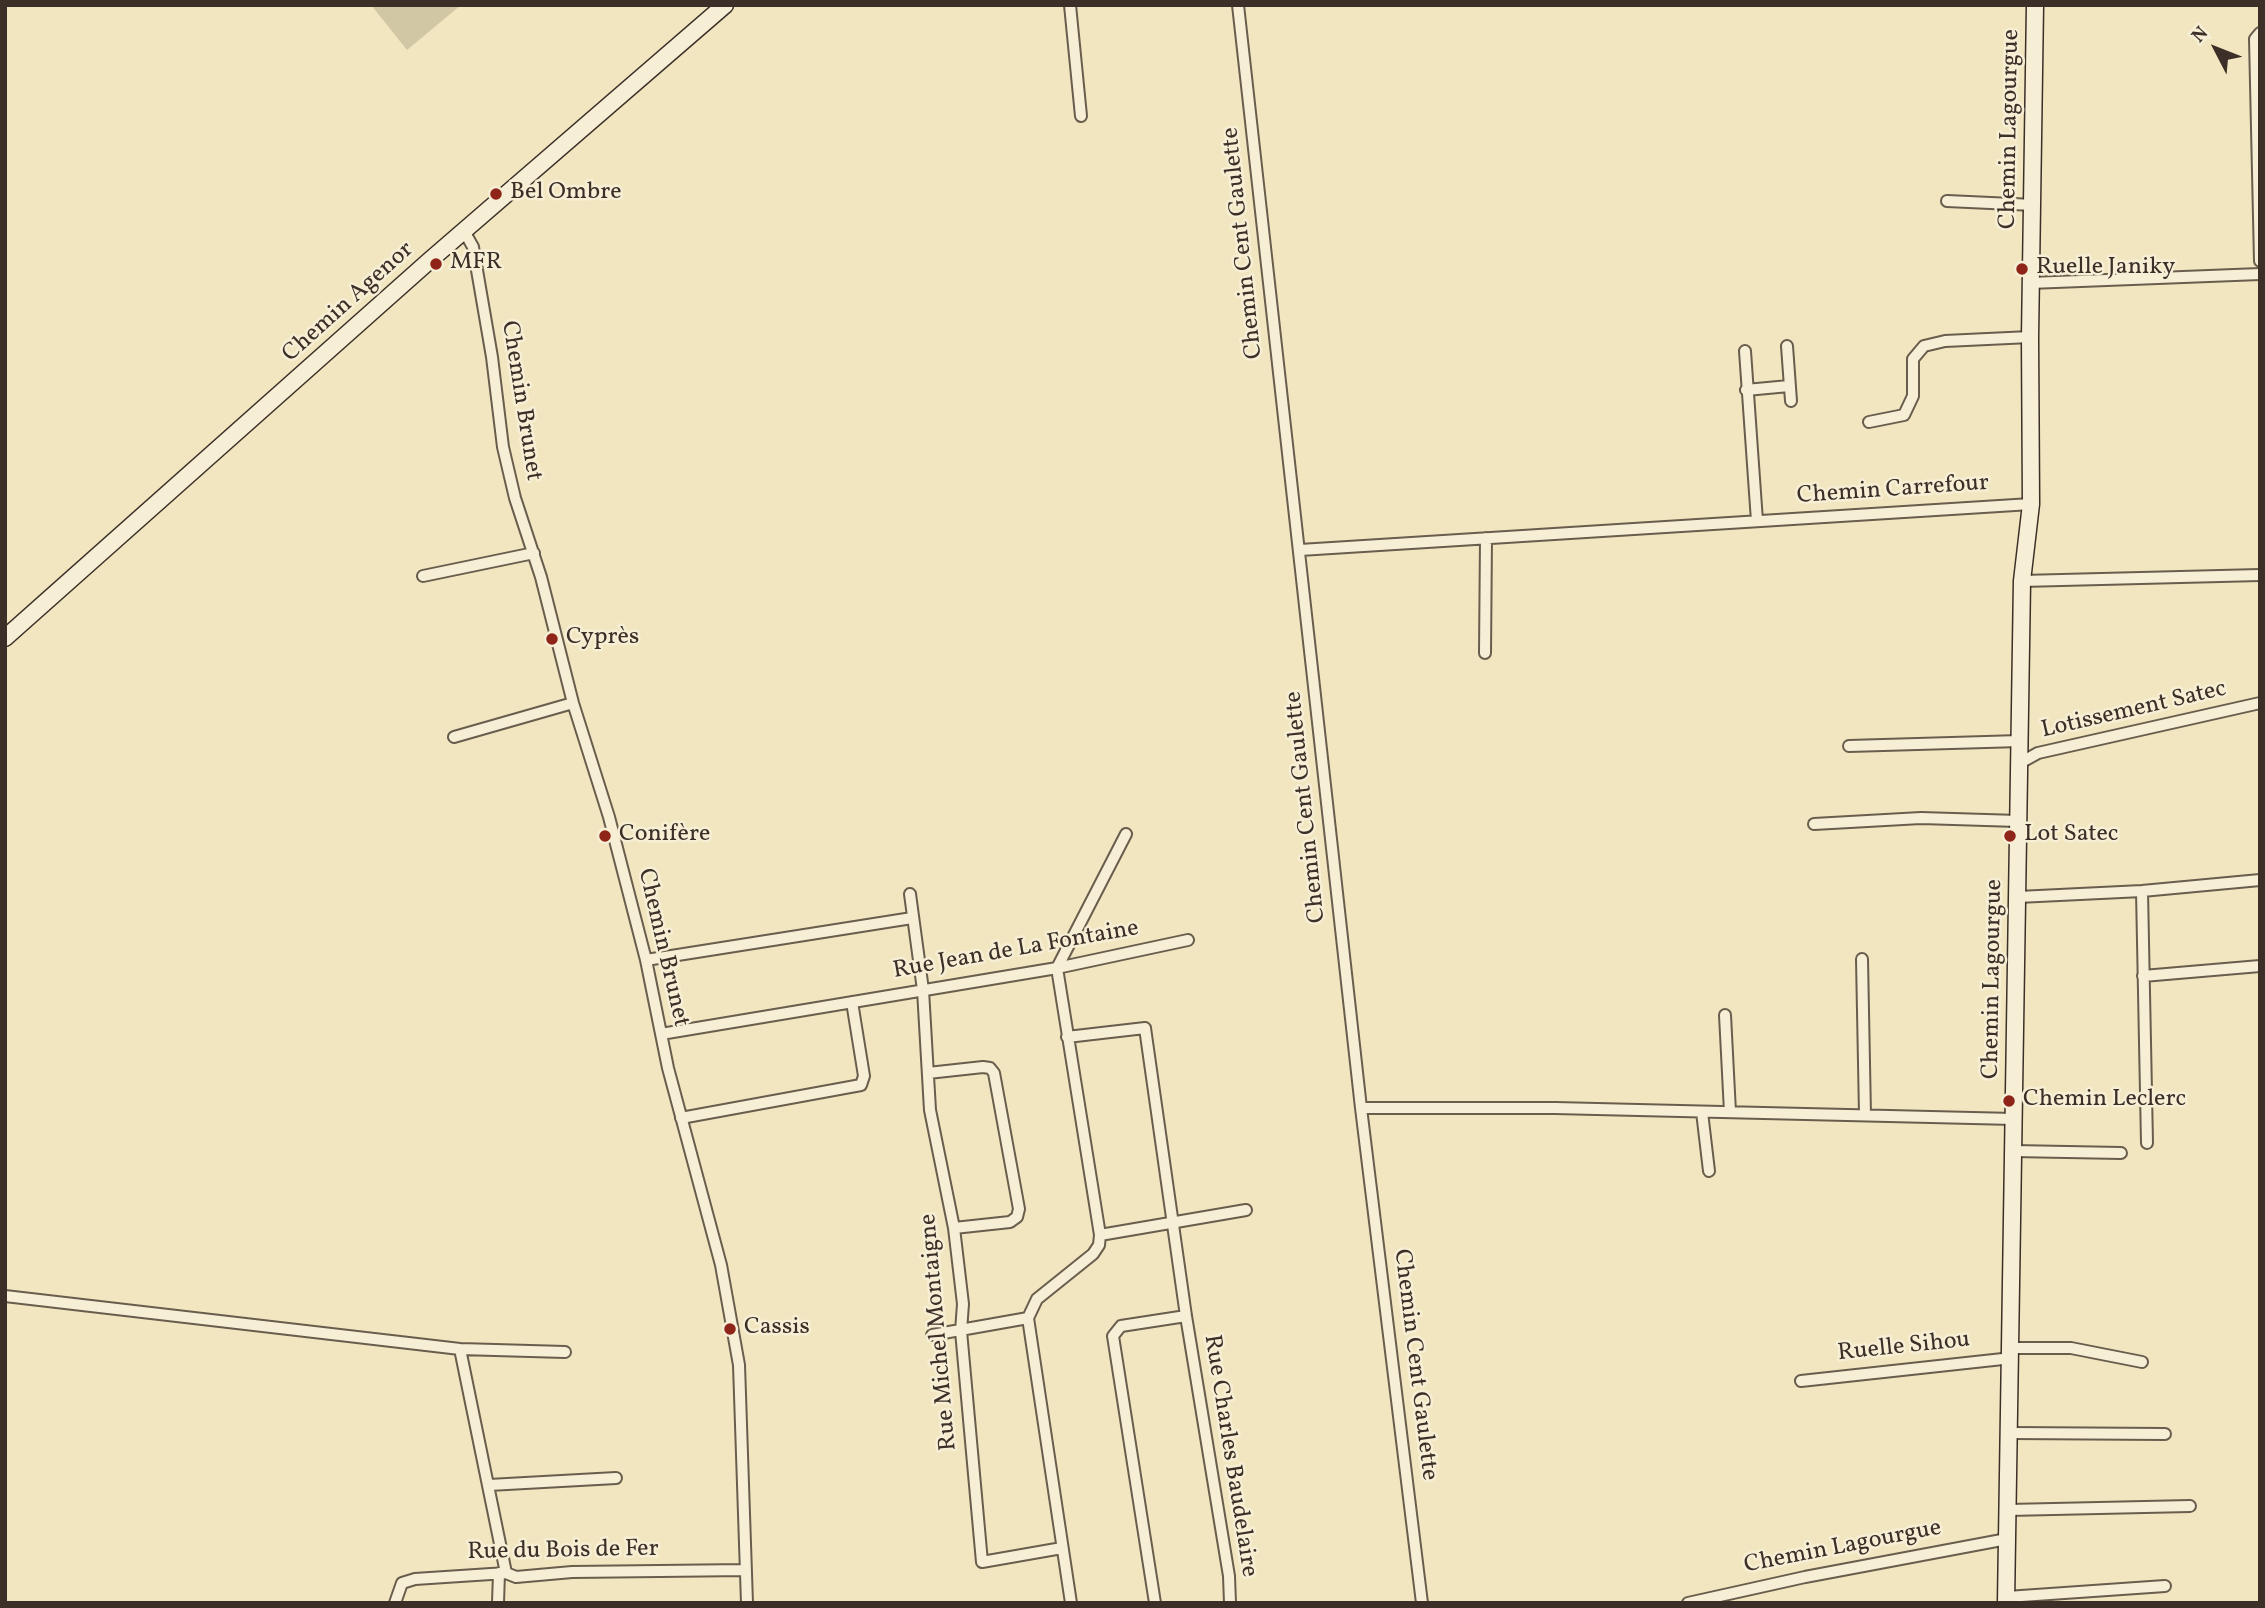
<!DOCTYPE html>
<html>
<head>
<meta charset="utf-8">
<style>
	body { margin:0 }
	#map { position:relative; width:2265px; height:1608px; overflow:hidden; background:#f1e6bf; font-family:Vollkorn,serif }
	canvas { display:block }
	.frame { position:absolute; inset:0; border:7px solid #3c2f28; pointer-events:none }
	.north { position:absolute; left:2181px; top:14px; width:70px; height:70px; -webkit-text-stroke:5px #f6efd5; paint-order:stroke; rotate:312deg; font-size:19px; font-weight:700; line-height:28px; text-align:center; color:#3c2f28 }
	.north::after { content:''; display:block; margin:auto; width:24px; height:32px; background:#3c2f28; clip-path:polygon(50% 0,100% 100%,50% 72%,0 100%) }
</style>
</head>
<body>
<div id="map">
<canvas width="2265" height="1608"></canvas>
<div class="frame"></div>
<div class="north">N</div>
</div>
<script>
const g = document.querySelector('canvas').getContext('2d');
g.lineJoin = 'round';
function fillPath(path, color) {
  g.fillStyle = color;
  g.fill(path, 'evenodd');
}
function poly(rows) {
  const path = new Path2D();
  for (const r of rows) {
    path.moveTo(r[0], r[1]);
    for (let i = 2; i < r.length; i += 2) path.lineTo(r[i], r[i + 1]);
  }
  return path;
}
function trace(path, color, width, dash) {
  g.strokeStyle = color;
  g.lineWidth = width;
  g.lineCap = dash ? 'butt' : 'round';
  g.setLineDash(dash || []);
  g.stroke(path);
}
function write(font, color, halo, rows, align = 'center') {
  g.font = font + ' Vollkorn,serif';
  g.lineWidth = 5;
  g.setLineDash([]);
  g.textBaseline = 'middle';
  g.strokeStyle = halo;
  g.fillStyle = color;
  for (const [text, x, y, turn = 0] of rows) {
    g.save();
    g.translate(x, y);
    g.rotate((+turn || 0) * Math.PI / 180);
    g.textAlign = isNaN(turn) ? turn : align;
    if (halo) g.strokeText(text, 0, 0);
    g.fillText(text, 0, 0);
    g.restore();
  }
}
const green = poly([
	[371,5,461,5,407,50]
]);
const street = poly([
	[1070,5,1081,116],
	[1238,5,1361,1108,1422,1603],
	[2260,33,2255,39,2260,261],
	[1947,201,2034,205],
	[464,231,473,247,492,357,503,447,515,498,541,577,573,703,609,817,646,960,668,1068,721,1265,739,1365,747,1603],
	[2030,283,2260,274],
	[1787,346,1791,401],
	[1745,351,1757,521],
	[1746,390,1789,386],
	[1869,422,1904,415,1913,396,1913,359,1924,346,1945,341,2030,337],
	[1300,550,2031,504],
	[423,576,534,553],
	[2022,581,2260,575],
	[1485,653,1486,538],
	[454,737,573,703],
	[1849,746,2020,741],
	[2018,764,2038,753,2260,703],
	[1814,824,1921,818,2018,821],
	[2142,891,2147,1143],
	[910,894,923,990,930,1110,954,1228,963,1304,961,1331,982,1562,1062,1548],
	[2018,897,2142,891,2260,880],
	[1862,959,1865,1115],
	[646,960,912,918],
	[2143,976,2260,966],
	[1725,1015,1730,1112],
	[661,1034,1057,968,1188,940],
	[1067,1037,1145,1028,1186,1316,1229,1576,1230,1603],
	[928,1073,983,1067,990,1068,994,1073,1019,1209,1017,1217,1010,1222,954,1228],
	[1361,1108,1555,1108,2014,1119],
	[1702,1112,1709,1171],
	[681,1118,861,1085,864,1076,852,1002],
	[2013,1151,2121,1153],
	[1100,1235,1246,1210],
	[5,1296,460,1349,565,1352],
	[932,1335,1028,1318],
	[2012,1348,2071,1348,2142,1362],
	[460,1349,506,1573],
	[1801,1381,2012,1358],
	[2011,1433,2165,1434],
	[489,1485,616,1478],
	[2008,1510,2190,1506],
	[2007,1597,2165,1586],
	[395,1603,402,1583,415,1579,506,1573,516,1577,572,1572,746,1570],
	[498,1603,499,1573],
	[1071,1603,1028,1318,1037,1299,1093,1254,1099,1245,1100,1235,1057,968,1126,834],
	[1155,1603,1113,1336,1121,1326,1186,1316],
	[1688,1603,1805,1577,2007,1539]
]);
const secondary = poly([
	[5,638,429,261,725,5],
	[2006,1603,2022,581,2031,504,2030,337,2035,5]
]);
const markers = [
	[496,194,7,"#8f2418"],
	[436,264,7,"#8f2418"],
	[2022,269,7,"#8f2418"],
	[552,639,7,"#8f2418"],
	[605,836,7,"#8f2418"],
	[2010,836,7,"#8f2418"],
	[2009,1101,7,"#8f2418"],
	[730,1329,7,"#8f2418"]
];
const streetNames = [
	["Chemin Lagourgue",2011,129,-89],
	["Chemin Cent Gaulette",1244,243,-96],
	["Chemin Agenor",349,303,-42],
	["Chemin Brunet",520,401,81],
	["Chemin Carrefour",1893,491,-4],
	["Lotissement Satec",2134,711,-13],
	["Chemin Cent Gaulette",1307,807,-96],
	["Chemin Brunet",662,948,77],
	["Rue Jean de La Fontaine",1016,951,-10],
	["Chemin Lagourgue",1994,979,-89],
	["Rue Michel Montaigne",940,1332,-95],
	["Ruelle Sihou",1904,1348,-6],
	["Chemin Cent Gaulette",1414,1365,83],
	["Rue Charles Baudelaire",1229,1456,81],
	["Chemin Lagourgue",1843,1548,-11],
	["Rue du Bois de Fer",563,1552,-1]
];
const poiNames = [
	["Bel Ombre",510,194],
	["MFR",450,264],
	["Ruelle Janiky",2036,269],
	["Cyprès",566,639],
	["Conifère",619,836],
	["Lot Satec",2024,836],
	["Chemin Leclerc",2023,1101],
	["Cassis",744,1329]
];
fillPath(green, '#d2c7a5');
trace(street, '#695d4e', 14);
trace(secondary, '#3c2f28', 19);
trace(street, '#f6efd5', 10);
trace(secondary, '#f6efd5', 16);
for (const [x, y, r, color] of markers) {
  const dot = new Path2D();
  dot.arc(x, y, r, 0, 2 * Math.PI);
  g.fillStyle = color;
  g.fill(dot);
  trace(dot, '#f6efd5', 2.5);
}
write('24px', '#3c2f28', '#f6efd5', streetNames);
write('24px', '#3c2f28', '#f6efd5', poiNames, 'left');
</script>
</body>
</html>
